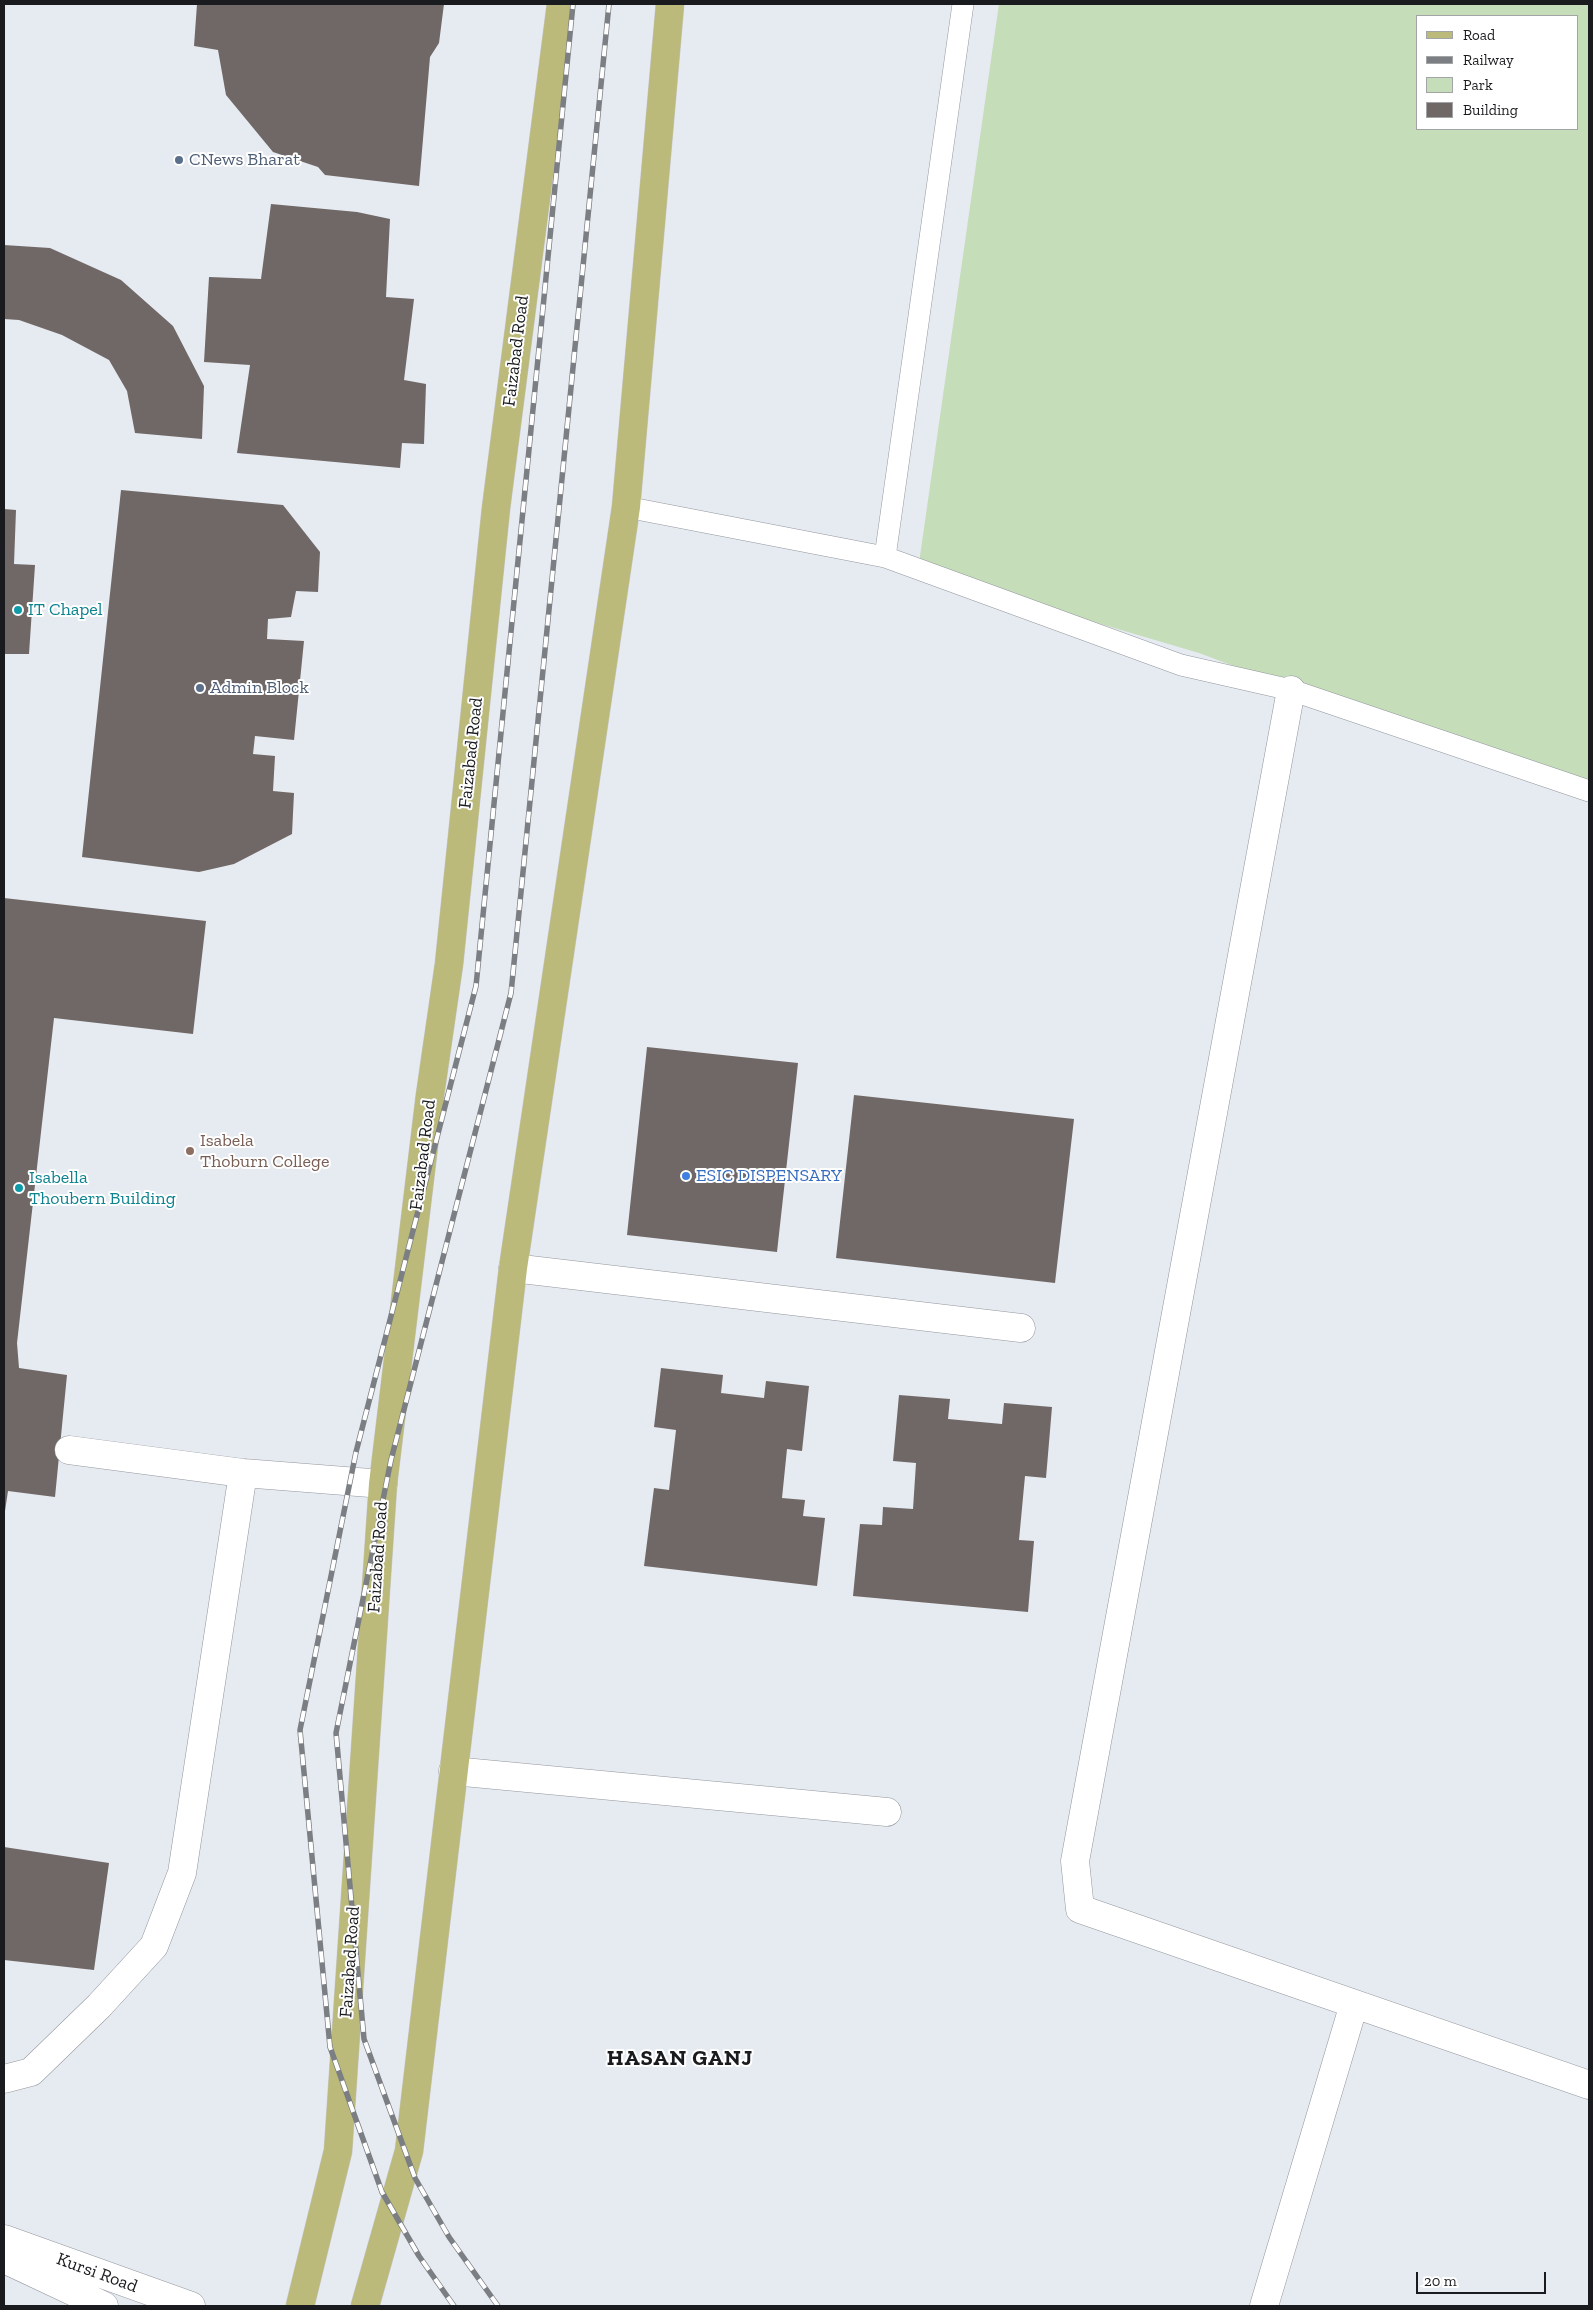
<!DOCTYPE html>
<html>
<head>
<meta charset="utf-8">
<style>
	body { margin:0 }
	#map { position:relative; width:1593px; height:2310px; overflow:hidden; background:#e6eaf1; font-family:"Zilla Slab",serif }
	canvas { display:block }
	.frame { position:absolute; inset:0; border:5px solid #1a1b1e; pointer-events:none }
	.legend { position:absolute; left:1416px; top:15px; width:162px; height:115px; box-sizing:border-box; background:#fff; border:1px solid #a3a4a5; margin:0; padding:6px 9px; list-style:none; font-size:15px; color:#1a1b1e }
	.legend li { display:flex; align-items:center; gap:10px; height:25px }
	.legend b { width:25px; border:1px solid #a3a4a5 }
	.scale { position:absolute; left:1416px; top:2272px; width:130px; height:22px; box-sizing:border-box; border:2px solid #1a1b1e; border-top:0; padding-left:6px; font-size:15px; line-height:18px; white-space:nowrap; color:#1a1b1e; -webkit-text-stroke:4px #fff; paint-order:stroke }
</style>
</head>
<body>
<div id="map">
<canvas width="1593" height="2310"></canvas>
<div class="frame"></div>
<ul class="legend">
<li><b style="height:6px;background:#bbba7a"></b>Road</li>
<li><b style="height:6px;background:#7b7e82"></b>Railway</li>
<li><b style="height:14px;background:#c5ddb9"></b>Park</li>
<li><b style="height:14px;background:#706866"></b>Building</li>
</ul>
<div class="scale">20 m</div>
</div>
<script>
const g = document.querySelector('canvas').getContext('2d');
g.lineJoin = 'round';
function fillPath(path, color) {
  g.fillStyle = color;
  g.fill(path, 'evenodd');
}
function poly(rows) {
  const path = new Path2D();
  for (const r of rows) {
    path.moveTo(r[0], r[1]);
    for (let i = 2; i < r.length; i += 2) path.lineTo(r[i], r[i + 1]);
  }
  return path;
}
function trace(path, color, width, dash) {
  g.strokeStyle = color;
  g.lineWidth = width;
  g.lineCap = dash ? 'butt' : 'round';
  g.setLineDash(dash || []);
  g.stroke(path);
}
function write(font, color, halo, rows, align = 'center') {
  g.font = font + ' "Zilla Slab",serif';
  g.lineWidth = 4;
  g.setLineDash([]);
  g.textBaseline = 'middle';
  g.strokeStyle = halo;
  g.fillStyle = color;
  for (const [text, x, y, turn = 0] of rows) {
    g.save();
    g.translate(x, y);
    g.rotate((+turn || 0) * Math.PI / 180);
    g.textAlign = isNaN(turn) ? turn : align;
    if (halo) g.strokeText(text, 0, 0);
    g.fillText(text, 0, 0);
    g.restore();
  }
}
const green = poly([
	[999,4,1589,4,1589,799,1199,653,918,570],
	[1417,16,1577,16,1577,129,1417,129]
]);
const building = poly([
	[197,4,444,4,439,43,430,57,419,186,325,175,318,167,273,152,226,95,218,50,194,46],
	[271,204,357,212,390,219,386,297,414,299,404,380,426,384,424,444,402,443,400,468,237,453,250,365,204,362,209,277,261,279],
	[4,245,50,248,121,280,173,326,204,386,202,439,135,433,127,391,109,360,62,335,19,320,4,319],
	[121,490,283,505,320,552,318,592,296,591,291,617,268,619,267,639,304,641,294,740,255,736,253,754,275,756,273,791,294,793,292,834,234,864,199,872,82,857],
	[4,509,16,510,14,564,35,565,29,654,4,654],
	[4,898,206,921,193,1034,54,1018,17,1343,19,1368,67,1375,55,1497,8,1491,5,1511],
	[647,1047,798,1063,777,1252,627,1235],
	[854,1095,1074,1119,1055,1283,836,1258],
	[661,1368,723,1375,721,1393,764,1398,766,1381,809,1386,802,1451,787,1449,782,1498,805,1500,803,1516,825,1518,817,1586,644,1566,654,1488,669,1490,676,1430,654,1427],
	[899,1395,950,1399,948,1419,1002,1424,1004,1403,1052,1407,1046,1478,1025,1476,1019,1540,1034,1541,1028,1612,853,1596,860,1524,882,1525,883,1507,913,1509,916,1463,893,1461],
	[4,1847,109,1863,94,1970,4,1960]
]);
const service = poly([
	[626,507,885,557,963,4],
	[885,557,1181,665,1291,690,1589,791]
]);
const minor = poly([
	[1291,690,1075,1861,1080,1909,1589,2085],
	[513,1268,1021,1328],
	[69,1450,243,1473,383,1484],
	[453,1771,887,1812],
	[4,2079,31,2072,99,2006,154,1946,182,1873,243,1473],
	[1264,2306,1354,2004]
]);
const secondary = poly([
	[4,2239,191,2306],
	[4,2259,104,2306]
]);
const primary = poly([
	[300,2306,338,2151,383,1484,430,1095,449,964,496,508,561,4],
	[365,2306,409,2151,513,1268,626,507,670,4]
]);
const rail = poly([
	[454,2306,419,2256,382,2192,330,2047,300,1730,356,1452,476,986,573,4],
	[498,2306,449,2237,415,2178,364,2039,336,1733,391,1460,511,993,609,4]
]);
const markers = [
	[179,160,5,"#5c6f8a"],
	[18,610,5,"#0f9aa8"],
	[200,688,5,"#5c6f8a"],
	[190,1151,5,"#8d6e63"],
	[686,1176,5,"#3f7fe0"],
	[19,1188,5,"#0f9aa8"]
];
const serviceNames = [
	["CNews Bharat",189,160],
	["Admin Block",210,688]
];
const streetNames = [
	["Faizabad Road",516,351,-83],
	["Faizabad Road",471,753,-84],
	["Faizabad Road",423,1155,-83],
	["Faizabad Road",378,1557,-86],
	["Faizabad Road",350,1962,-86],
	["Kursi Road",97,2273,20]
];
const cultureNames = [
	["IT Chapel",28,610],
	["Isabella",29,1178],
	["Thoubern Building",29,1199]
];
const educationNames = [
	["Isabela",200,1141],
	["Thoburn College",200,1162]
];
const shopNames = [
	["ESIC DISPENSARY",696,1176]
];
const districtNames = [
	["HASAN GANJ",680,2059]
];
fillPath(green, '#c5ddb9');
fillPath(building, '#706866');
trace(service, '#93979e', 22);
trace(minor, '#93979e', 29);
trace(secondary, '#93979e', 29);
trace(primary, '#c8c8c9', 29);
trace(service, '#fff', 21);
trace(minor, '#fff', 28);
trace(secondary, '#fff', 28);
trace(primary, '#bbba7a', 28);
trace(rail, '#7b7e82', 5.5);
trace(rail, '#fff', 4, [11]);
for (const [x, y, r, color] of markers) {
  const dot = new Path2D();
  dot.arc(x, y, r, 0, 2 * Math.PI);
  g.fillStyle = color;
  g.fill(dot);
  trace(dot, '#fff', 2);
}
write('18px', '#4e5e75', '#fff', serviceNames, 'left');
write('18px', '#1a1b1e', '#fff', streetNames);
write('18px', '#0d838f', '#fff', cultureNames, 'left');
write('18px', '#785e54', '#fff', educationNames, 'left');
write('18px', '#366cbe', '#fff', shopNames, 'left');
g.letterSpacing = '1px';
write('bold 22px', '#1a1b1e', '#fff', districtNames);
g.letterSpacing = '0px';
</script>
</body>
</html>
